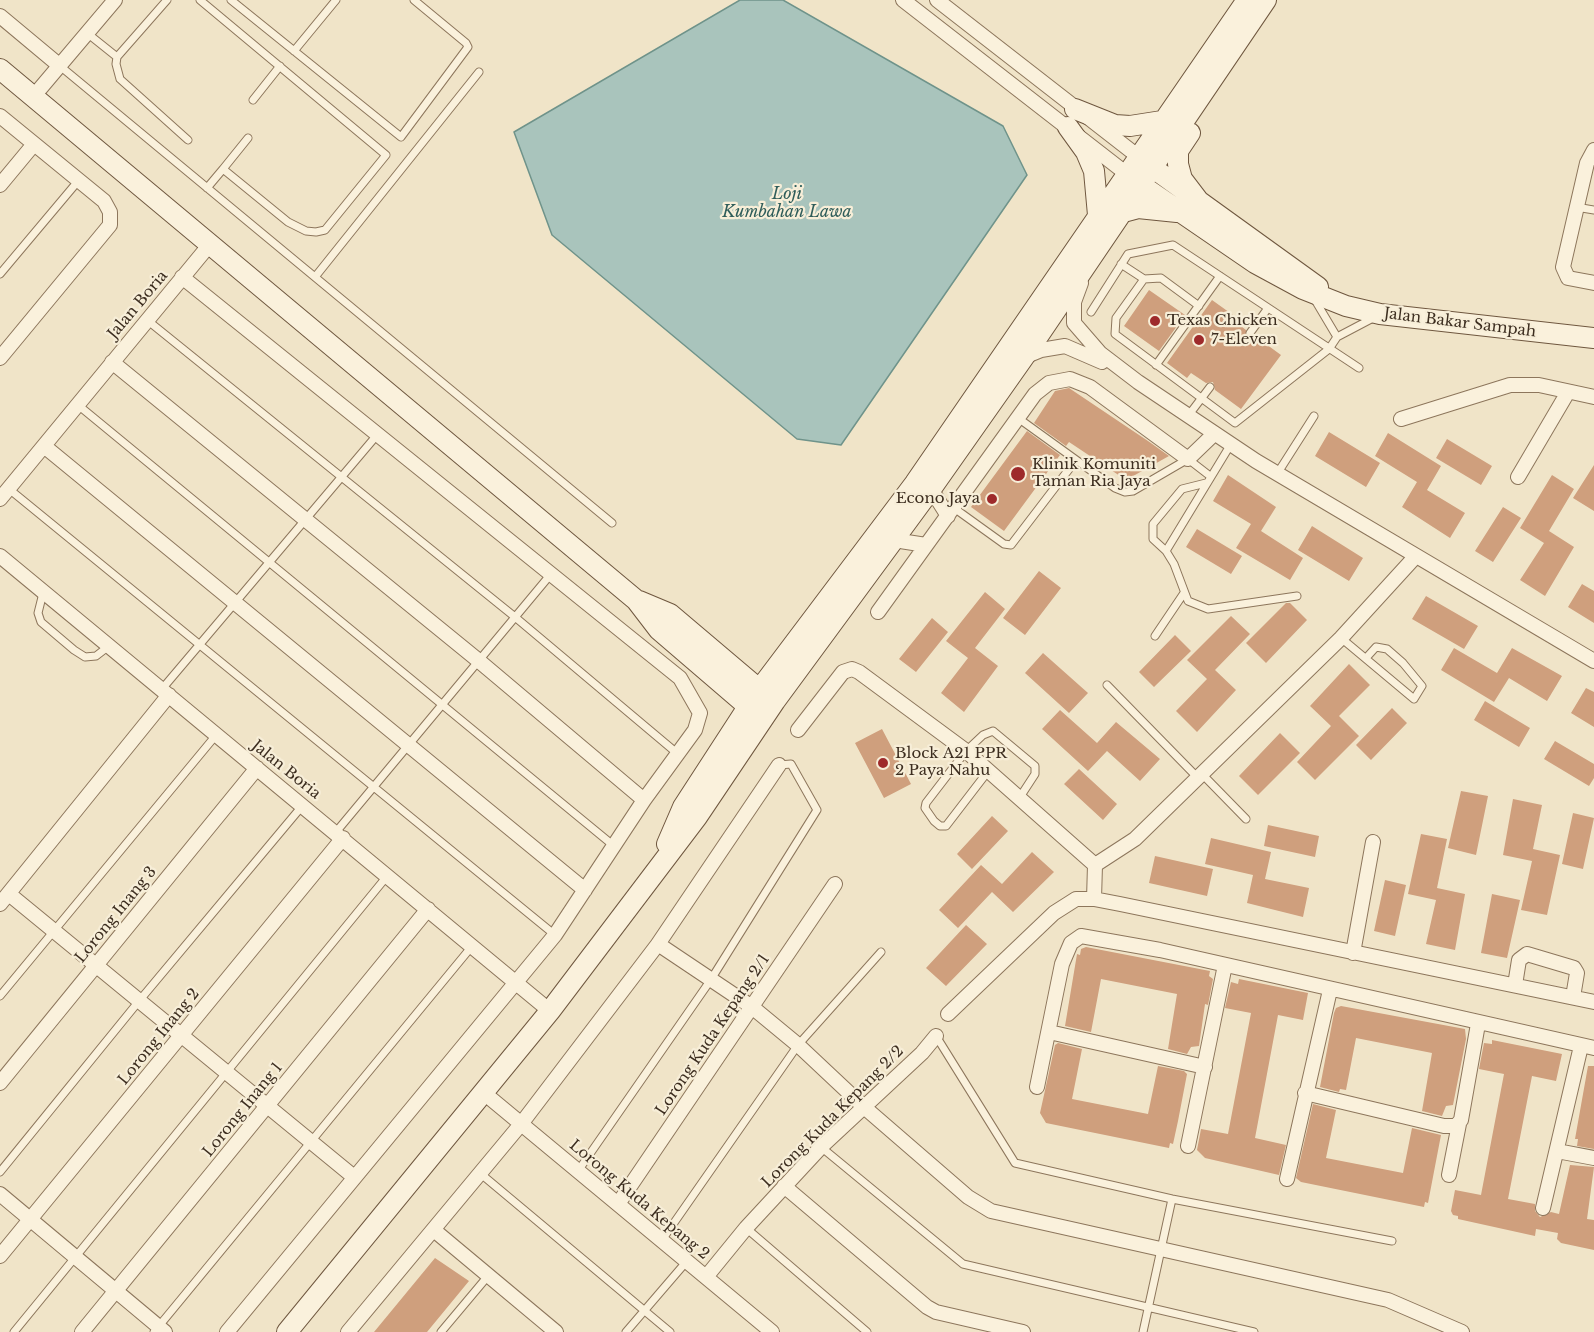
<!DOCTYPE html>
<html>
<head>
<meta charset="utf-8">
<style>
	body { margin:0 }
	canvas { display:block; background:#f0e4c8 }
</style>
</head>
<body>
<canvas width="1594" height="1332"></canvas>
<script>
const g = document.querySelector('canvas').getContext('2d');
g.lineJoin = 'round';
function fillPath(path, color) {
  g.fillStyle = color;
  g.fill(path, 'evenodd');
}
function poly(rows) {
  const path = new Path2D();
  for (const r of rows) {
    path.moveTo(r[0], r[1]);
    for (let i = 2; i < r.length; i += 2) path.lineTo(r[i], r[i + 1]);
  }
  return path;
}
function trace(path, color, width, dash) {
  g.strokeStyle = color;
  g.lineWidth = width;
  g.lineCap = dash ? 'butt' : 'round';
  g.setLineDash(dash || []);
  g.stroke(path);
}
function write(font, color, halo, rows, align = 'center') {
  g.font = font + ' "Libre Baskerville",serif';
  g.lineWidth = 4.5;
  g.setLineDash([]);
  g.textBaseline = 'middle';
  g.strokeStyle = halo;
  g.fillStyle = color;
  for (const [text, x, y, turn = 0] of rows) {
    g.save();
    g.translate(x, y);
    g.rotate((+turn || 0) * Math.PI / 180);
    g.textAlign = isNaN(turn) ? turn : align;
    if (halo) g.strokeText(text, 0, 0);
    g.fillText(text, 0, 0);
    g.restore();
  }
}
const water = poly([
	[740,0,783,0,1003,126,1027,175,841,445,797,439,552,235,514,132,740,0]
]);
const building = poly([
	[1149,290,1185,315,1159,351,1124,326],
	[1212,300,1233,315,1230,318,1246,330,1246,337,1255,336,1281,355,1241,409,1215,390,1213,382,1206,383,1191,373,1187,378,1167,363],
	[1069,388,1148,441,1169,456,1126,480,1069,442,1066,446,1034,423,1055,391],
	[1027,431,1060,455,1004,531,971,507],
	[1329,432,1380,463,1366,487,1315,456],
	[1388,433,1441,466,1427,490,1465,513,1450,538,1402,507,1417,482,1375,456],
	[1447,439,1492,466,1481,485,1436,458],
	[1594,465,1594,511,1573,498],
	[1228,475,1276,507,1261,531,1303,558,1290,580,1236,548,1251,524,1213,501],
	[1552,475,1574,489,1549,531,1574,547,1545,596,1520,580,1544,543,1520,528],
	[1503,507,1521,518,1493,562,1475,551],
	[1312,526,1363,558,1349,581,1298,550],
	[1197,529,1242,556,1231,574,1186,547],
	[1039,571,1061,588,1025,635,1003,618],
	[1582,584,1594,591,1594,623,1568,607],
	[985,592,1005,609,975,648,998,666,964,712,941,693,968,658,946,641],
	[1426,596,1478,626,1464,649,1412,619],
	[1286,603,1290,603,1307,620,1266,663,1246,643],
	[1231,616,1250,634,1215,670,1236,690,1197,732,1176,711,1207,679,1187,660],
	[932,618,948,632,916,672,899,659],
	[1175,635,1191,651,1154,687,1139,672],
	[1454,648,1497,673,1512,648,1562,676,1547,701,1509,678,1494,702,1441,670],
	[1043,653,1088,693,1069,713,1025,673],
	[1349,664,1370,685,1339,716,1359,736,1315,780,1297,762,1331,726,1310,706],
	[1586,688,1594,692,1594,727,1571,713],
	[1485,701,1530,728,1519,747,1474,720],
	[1392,708,1407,723,1371,760,1356,745],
	[1060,710,1097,743,1116,722,1160,759,1140,781,1107,751,1088,771,1042,729],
	[882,729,911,784,884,798,855,743],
	[1280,733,1300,753,1258,795,1239,776],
	[1555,741,1594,764,1594,778,1589,786,1544,759],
	[1079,769,1117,804,1103,820,1064,784],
	[1461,791,1488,796,1476,855,1448,848],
	[1513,799,1542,805,1533,849,1560,855,1547,915,1521,910,1532,861,1503,855],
	[1573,813,1594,818,1583,869,1562,864],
	[992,816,1008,831,972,869,957,854],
	[1268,825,1319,836,1315,857,1264,846],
	[1421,834,1447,839,1437,888,1465,894,1455,950,1426,944,1436,900,1408,894],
	[1211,838,1271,852,1265,879,1309,888,1303,917,1247,903,1253,875,1205,864],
	[1032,852,1054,872,1013,912,992,892,958,928,939,910,981,865,1002,884],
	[1155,856,1213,869,1207,896,1149,883],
	[1385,880,1406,885,1395,936,1374,931],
	[1492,894,1520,900,1507,958,1481,953],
	[966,925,987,944,946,986,926,968],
	[1086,947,1210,971,1209,976,1213,979,1208,1005,1205,1004,1199,1046,1191,1047,1187,1054,1168,1049,1177,994,1101,979,1091,1032,1065,1026,1077,954,1080,955,1081,949],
	[1239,979,1308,993,1303,1020,1278,1015,1255,1138,1286,1145,1279,1175,1205,1158,1197,1150,1201,1129,1228,1134,1251,1013,1225,1008,1231,982,1238,984],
	[1341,1006,1465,1029,1466,1039,1453,1105,1446,1106,1442,1116,1422,1111,1432,1053,1356,1038,1346,1090,1340,1089,1339,1092,1320,1087,1334,1013,1336,1008],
	[1492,1040,1562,1054,1556,1081,1532,1076,1508,1199,1535,1204,1535,1211,1540,1217,1551,1212,1559,1214,1570,1165,1594,1167,1587,1219,1594,1220,1594,1250,1561,1243,1557,1239,1558,1233,1536,1229,1535,1236,1458,1219,1458,1216,1453,1215,1451,1211,1455,1190,1481,1195,1504,1074,1479,1069,1484,1043,1492,1044],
	[1058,1043,1082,1049,1072,1099,1148,1114,1158,1066,1184,1071,1187,1074,1178,1121,1173,1144,1170,1143,1169,1148,1046,1123,1040,1113,1055,1045],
	[1588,1066,1594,1066,1594,1149,1577,1146,1578,1139,1575,1139],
	[1313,1104,1336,1110,1326,1158,1403,1173,1412,1128,1441,1135,1428,1203,1425,1202,1424,1207,1301,1182,1296,1178],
	[435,1258,469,1281,427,1332,374,1332]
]);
const lane = poly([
	[167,0,117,57,116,64,120,79,188,140],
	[200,0,386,155,325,230,316,232,306,231,288,222,223,169,207,188],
	[231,0,401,137,468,47,466,43,414,0],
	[87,33,117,57],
	[294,51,336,0],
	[60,66,612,523],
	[253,100,280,66],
	[223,169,248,138],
	[1576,207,1594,210],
	[1121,264,1144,279,1161,278,1199,306],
	[0,274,79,180],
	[315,277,479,72],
	[1144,279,1116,318,1115,334,1235,423,1329,349,1337,337,1375,317],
	[1315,300,1337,337],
	[1091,312,1128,254,1173,245,1359,368],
	[147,320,515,617,678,754],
	[1250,333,1268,308],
	[1156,365,1220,276],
	[78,405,614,846],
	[1188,416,1210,387],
	[1018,418,1115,488,1125,492,1133,491,1188,459,1210,476],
	[1277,474,1314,416],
	[1206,483,1182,489,1153,524,1153,539,1166,551,1174,564,1188,601,1208,609,1297,596],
	[9,489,555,935],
	[954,508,1004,544,1011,545,1076,460],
	[1166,551,1231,444],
	[43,593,38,613,41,622,74,650,85,657,96,656,109,646],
	[1155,636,1184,593],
	[1341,638,1414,699,1422,686,1403,663,1387,649,1376,647,1366,658],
	[1107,685,1198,778],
	[162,689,377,435],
	[989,770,946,826,940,826,934,821,925,808,926,803,966,751,983,735,993,731,1035,766,1035,774,1020,797],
	[1202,774,1246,819],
	[336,832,551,574],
	[0,996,217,734],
	[936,1036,1015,1163,1172,1199,1392,1241],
	[821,1147,963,1264,1254,1332],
	[578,1171,710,981,817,810,791,764,779,765],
	[0,1172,139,1001,303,805],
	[481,1174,670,1332],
	[746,1228,867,1332],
	[662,1240,798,1045,881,952],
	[14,1332,388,875],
	[154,1332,473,945],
	[441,1332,488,1276],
	[626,1332,687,1261],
	[1143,1332,1172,1199]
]);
const street = poly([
	[903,0,1132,178],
	[937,0,1144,161],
	[0,16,60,66],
	[33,97,115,0],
	[0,116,104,201,110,212,110,225,0,358],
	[1594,150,1587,163,1563,267,1568,278,1594,283],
	[0,185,34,144],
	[182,277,680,678,700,713,695,730,644,800,555,935,227,1332],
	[1081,283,1074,302,1074,323,1100,353,1138,382,1256,461,1594,661],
	[1024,357,1041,350,1065,346,1102,362],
	[112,362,479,661,644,800],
	[1401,419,1510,385,1539,385,1594,397],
	[44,446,585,890],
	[1518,477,1568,392],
	[931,489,948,516],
	[0,499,211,243],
	[894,540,926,545],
	[0,556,550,1011],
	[878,612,1035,394,1049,383,1070,379,1090,387,1188,459,1214,434],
	[798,730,843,672,852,669,859,672,966,751,1095,865,1094,899],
	[1095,865,1135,839,1341,638,1415,557],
	[9,894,354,1177],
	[0,904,169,695],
	[658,944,752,1007,798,1045,864,1107,968,1197,991,1211,1388,1300,1462,1332],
	[1353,953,1373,842],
	[1515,985,1519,960,1527,954,1574,968,1577,973,1573,997],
	[948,1014,1054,913,1076,899,1094,899,1120,904,1594,1002],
	[1049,1032,1205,1067],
	[0,1083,257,768],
	[1037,1087,1062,964,1071,943,1081,936,1160,950,1594,1048],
	[484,1093,772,1332],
	[1305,1093,1444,1126,1456,1126,1461,1120,1478,1024],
	[1188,1146,1225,965],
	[1557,1151,1594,1158],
	[1449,1175,1459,1124],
	[1287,1179,1330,990],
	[784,1186,927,1307,936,1312,1023,1332],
	[0,1194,165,1332],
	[618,1204,835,884],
	[1543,1208,1581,1046],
	[435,1231,556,1332],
	[0,1256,343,838],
	[706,1277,746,1228,821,1147,922,1053,936,1036],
	[82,1332,428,909],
	[348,1332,521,1124,658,944,779,765]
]);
const secondary = poly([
	[0,69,636,600,659,630,758,715],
	[1075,109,1115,125,1130,126,1162,121],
	[1068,127,1086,152,1094,171,1098,215],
	[1190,133,1178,151,1178,164,1182,179,1198,200],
	[1153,168,1318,287],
	[1141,185,1255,263,1303,289,1346,306,1380,314,1594,338],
	[1123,212,1138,208,1177,212],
	[639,601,670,614,768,697],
	[667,844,683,807,759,690,915,483,1247,0],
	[287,1332,550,1011,697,817,775,701,931,489,1024,357,1266,0]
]);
const markers = [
	[1155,321,6,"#9e2a2b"],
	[1199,340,6,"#9e2a2b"],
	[1018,474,8,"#9e2a2b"],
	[992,499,6,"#9e2a2b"],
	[883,763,6,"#9e2a2b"]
];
const streetNames = [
	["Jalan Boria",138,305,-50],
	["Jalan Bakar Sampah",1460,323,7],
	["Jalan Boria",286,770,39],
	["Lorong Inang 3",116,915,-51],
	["Lorong Kuda Kepang 2/1",713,1035,-56],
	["Lorong Inang 2",159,1037,-51],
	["Lorong Inang 1",243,1110,-51],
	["Lorong Kuda Kepang 2/2",833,1117,-45],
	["Lorong Kuda Kepang 2",639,1200,40]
];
const poiNames = [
	["Texas Chicken",1167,321],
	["7-Eleven",1211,340],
	["Klinik Komuniti",1032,465],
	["Taman Ria Jaya",1032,482],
	["Econo Jaya",980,499,"right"],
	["Block A21 PPR",895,754],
	["2 Paya Nahu",895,771]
];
const waterNames = [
	["Loji",787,194],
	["Kumbahan Lawa",787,212]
];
fillPath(water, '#a9c4bc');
trace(water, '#6f938a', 1.5);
fillPath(building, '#cf9f7d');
trace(lane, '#8d765c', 9);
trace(street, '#8d765c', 16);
trace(secondary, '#6f573f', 22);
trace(lane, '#faf1dc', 7);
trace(street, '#faf1dc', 14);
trace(secondary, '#faf1dc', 20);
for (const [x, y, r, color] of markers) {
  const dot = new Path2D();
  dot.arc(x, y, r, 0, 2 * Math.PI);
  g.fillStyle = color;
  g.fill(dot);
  trace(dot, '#f7eed8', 2);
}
write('15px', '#3d2e20', '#f7eed8', streetNames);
write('15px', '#3d2e20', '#f7eed8', poiNames, 'left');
write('italic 16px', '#2f5d5a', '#f7eed8', waterNames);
</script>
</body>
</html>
